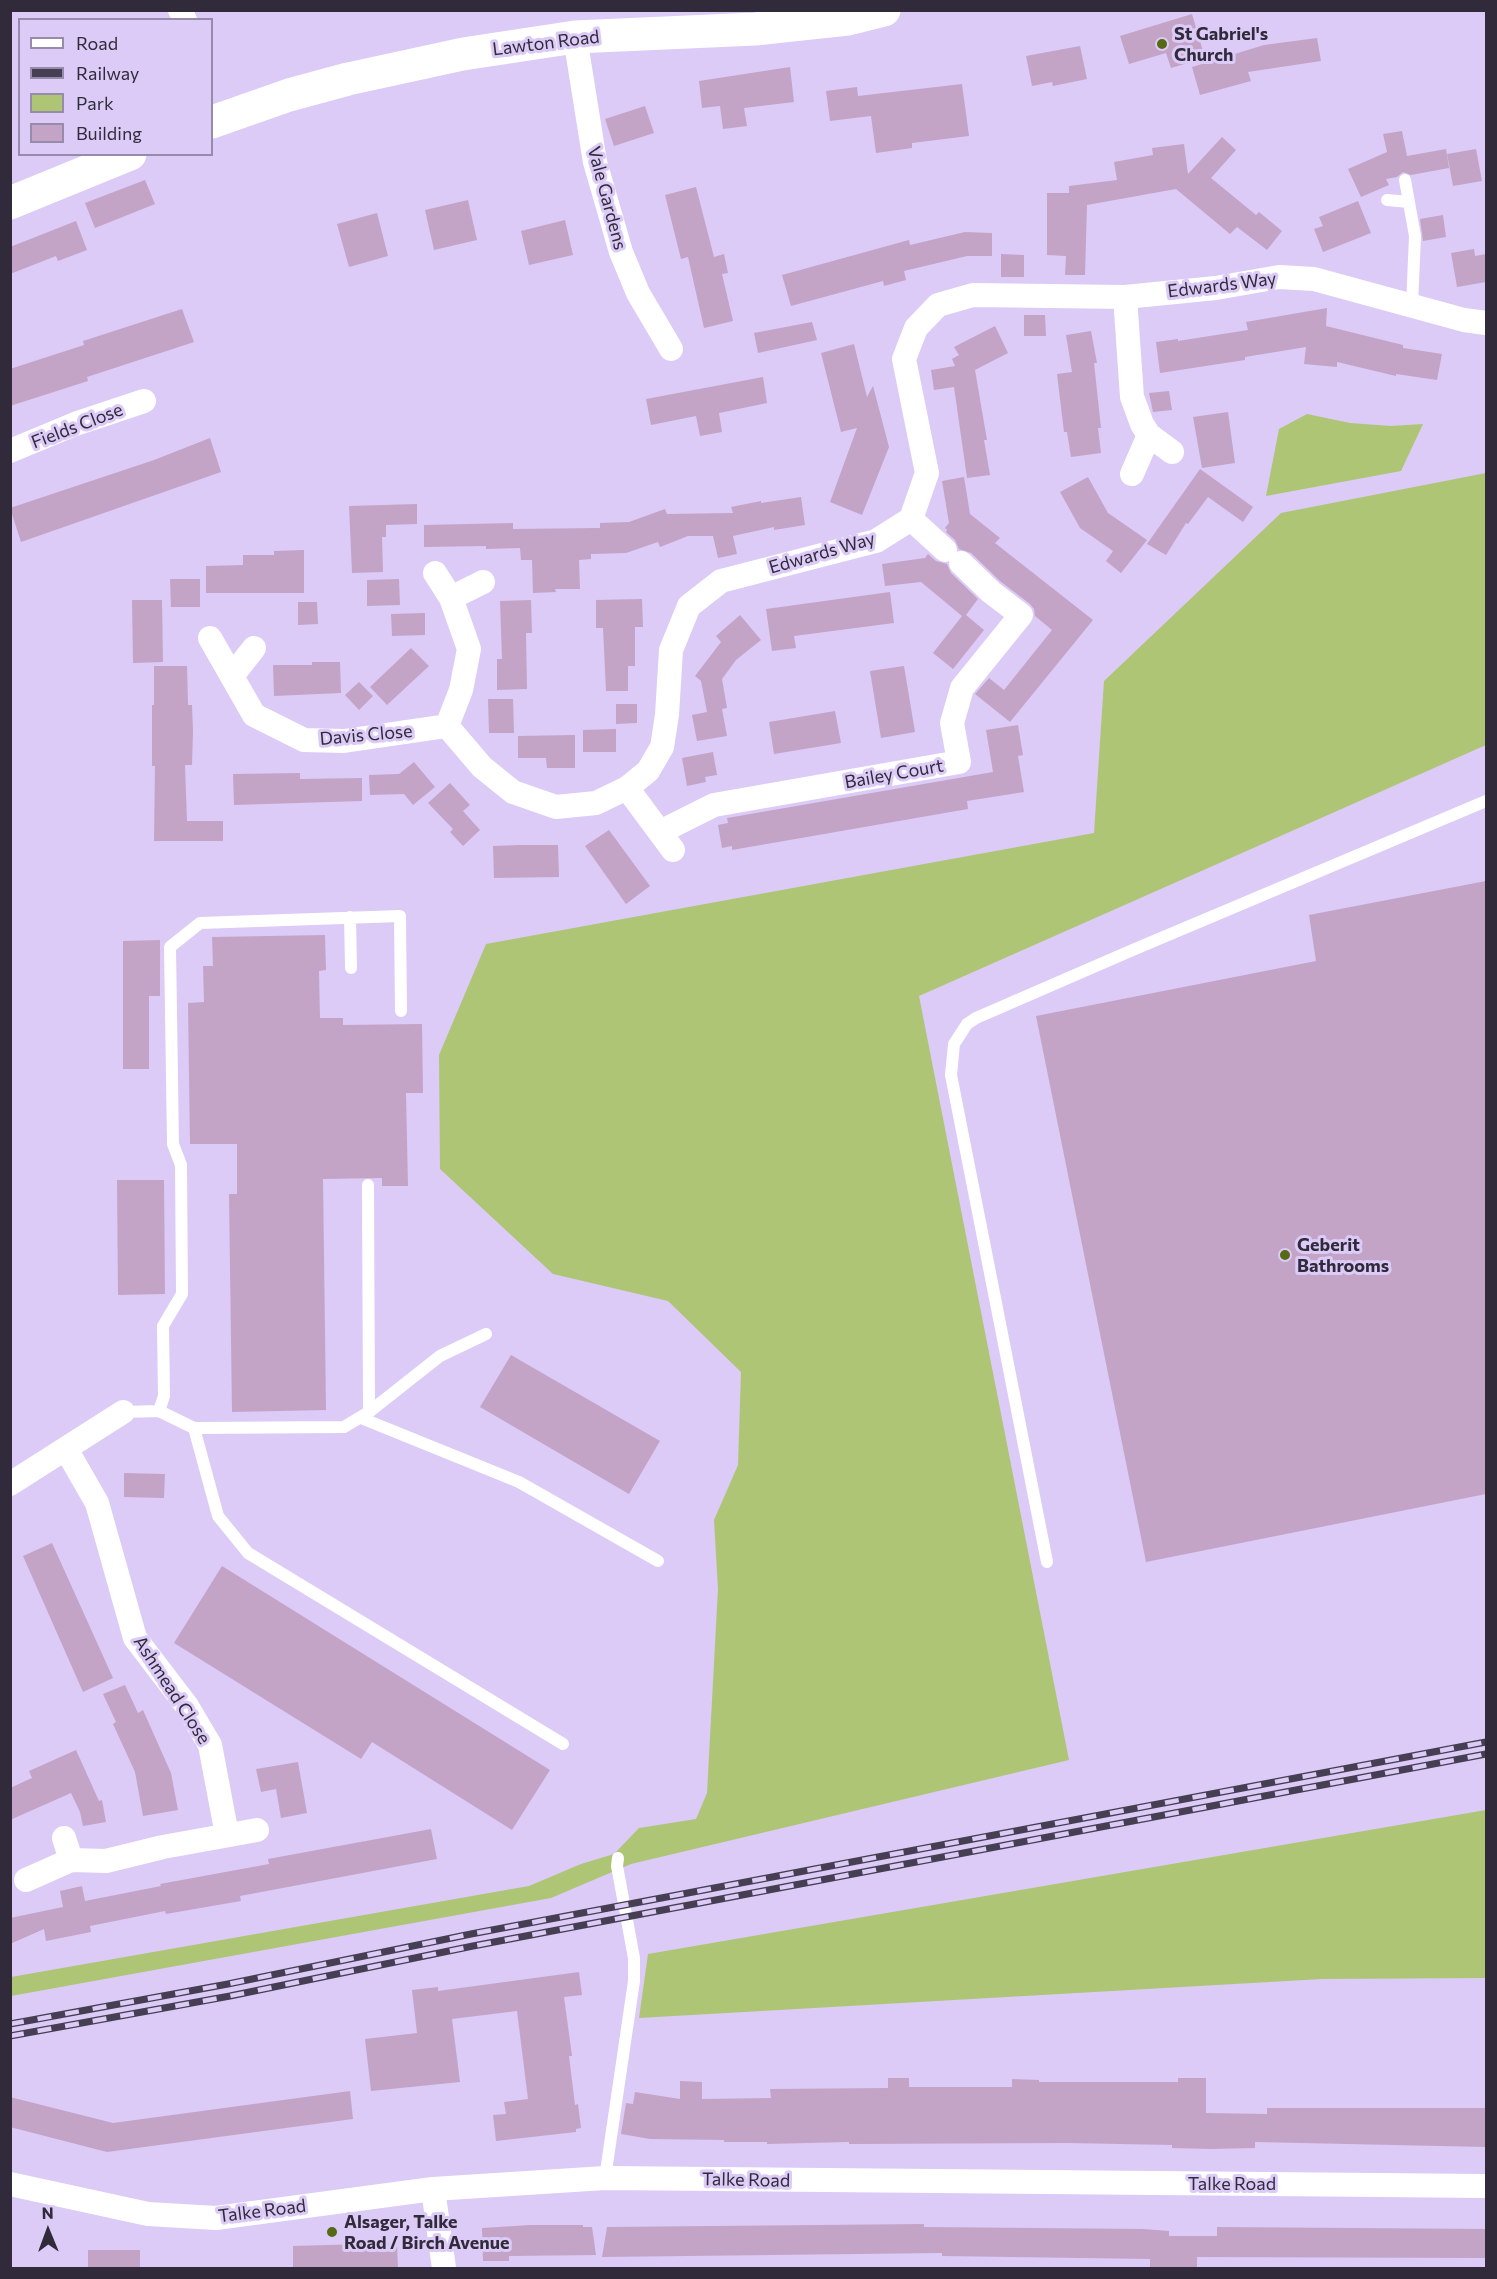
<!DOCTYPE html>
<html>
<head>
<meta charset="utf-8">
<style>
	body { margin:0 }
	#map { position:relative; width:1497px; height:2279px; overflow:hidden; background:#dbcbf6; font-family:Commissioner,sans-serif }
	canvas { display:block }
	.frame { position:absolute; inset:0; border:12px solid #302a3a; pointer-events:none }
	.legend { position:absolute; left:18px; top:18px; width:195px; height:138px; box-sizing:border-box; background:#dbcbf6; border:2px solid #978bab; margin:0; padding:8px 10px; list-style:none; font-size:18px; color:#302a3a }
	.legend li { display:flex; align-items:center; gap:12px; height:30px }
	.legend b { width:30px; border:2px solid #978bab }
	.north { position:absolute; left:18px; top:2201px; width:60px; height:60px; -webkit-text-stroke:4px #dbcbf6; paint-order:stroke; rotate:359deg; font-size:16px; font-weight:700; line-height:24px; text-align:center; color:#302a3a }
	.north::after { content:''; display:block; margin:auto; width:21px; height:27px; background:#302a3a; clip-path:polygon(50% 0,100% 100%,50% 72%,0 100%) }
</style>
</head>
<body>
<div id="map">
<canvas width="1497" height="2279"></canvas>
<div class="frame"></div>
<ul class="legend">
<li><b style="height:8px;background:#fff"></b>Road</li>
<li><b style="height:8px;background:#463e52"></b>Railway</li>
<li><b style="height:16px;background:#aec576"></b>Park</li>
<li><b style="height:16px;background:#c3a4c7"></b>Building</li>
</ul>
<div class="north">N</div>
</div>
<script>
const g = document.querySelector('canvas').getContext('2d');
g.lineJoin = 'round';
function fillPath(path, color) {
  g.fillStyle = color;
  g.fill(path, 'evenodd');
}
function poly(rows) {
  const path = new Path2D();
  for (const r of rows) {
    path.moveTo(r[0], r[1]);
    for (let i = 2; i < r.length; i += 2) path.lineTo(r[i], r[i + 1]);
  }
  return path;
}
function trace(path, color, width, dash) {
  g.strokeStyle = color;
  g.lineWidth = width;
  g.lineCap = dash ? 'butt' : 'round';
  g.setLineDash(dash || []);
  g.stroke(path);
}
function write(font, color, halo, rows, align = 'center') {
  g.font = font + ' Commissioner,sans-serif';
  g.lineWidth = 6;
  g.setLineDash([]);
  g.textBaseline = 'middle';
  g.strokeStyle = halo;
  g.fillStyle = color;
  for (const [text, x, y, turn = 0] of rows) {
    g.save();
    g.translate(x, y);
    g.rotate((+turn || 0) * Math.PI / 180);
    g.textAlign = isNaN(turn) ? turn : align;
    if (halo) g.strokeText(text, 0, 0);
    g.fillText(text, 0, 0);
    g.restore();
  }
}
const green = poly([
	[1307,414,1350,423,1391,426,1423,424,1401,471,1266,496,1279,429],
	[1486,473,1486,745,919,996,1069,1760,631,1864,551,1898,11,1996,11,1977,529,1886,581,1864,614,1854,639,1828,696,1819,707,1793,718,1589,714,1520,738,1465,741,1372,668,1301,553,1274,440,1169,439,1055,486,944,1094,833,1104,681,1281,513],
	[1486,1810,1486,1978,1322,1979,639,2018,648,1954]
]);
const building = poly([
	[1192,14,1205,58,1171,68,1166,53,1129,64,1120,36],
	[1317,38,1321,61,1248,72,1251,81,1200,95,1192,67,1264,45],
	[1080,46,1087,79,1053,86,1052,82,1032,86,1026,56],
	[790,67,794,102,744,108,747,126,723,129,720,106,702,108,699,81],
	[962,84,969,136,912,143,912,148,876,153,871,116,830,121,826,91,857,87,858,96],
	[645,106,654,133,614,146,605,119],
	[1402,131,1407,156,1446,149,1449,168,1411,175,1403,172,1397,177,1386,179,1389,185,1361,197,1348,169,1387,152,1383,134],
	[1222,137,1236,150,1211,178,1256,215,1259,212,1282,231,1267,250,1237,227,1230,234,1176,189,1087,205,1085,275,1065,275,1066,256,1047,255,1047,193,1069,193,1069,186,1117,180,1114,162,1153,155,1152,148,1184,144,1188,174],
	[1476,149,1482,181,1453,186,1447,154],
	[145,180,155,204,95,228,85,203],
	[696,187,714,257,724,254,728,273,722,274,733,321,704,328,688,257,681,259,665,195],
	[468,200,477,240,434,250,425,210],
	[1358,201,1371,233,1323,252,1314,229,1323,226,1319,217],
	[377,213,388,256,349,267,337,224],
	[1443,215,1446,237,1423,241,1420,219],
	[565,220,573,255,529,265,521,231],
	[76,221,87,250,58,261,56,256,10,274,10,247],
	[965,232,992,233,992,256,967,256,904,271,906,280,884,286,883,281,791,306,782,275,909,240,910,245],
	[1474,249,1475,256,1486,254,1486,282,1457,287,1451,253],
	[1001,254,1024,255,1024,277,1001,277],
	[1327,308,1326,326,1403,345,1403,348,1442,354,1437,380,1396,374,1396,376,1337,362,1337,367,1304,364,1306,347,1245,357,1245,360,1160,373,1156,342,1178,339,1178,341,1248,330,1246,322],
	[182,309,194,342,87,377,88,381,10,406,10,369,84,345,83,341],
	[1024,315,1045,315,1046,336,1024,336],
	[812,322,817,340,758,353,754,333],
	[995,326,1008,353,975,370,987,440,984,440,990,475,967,478,954,387,934,390,931,370,955,366,952,359,959,355,954,347],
	[1091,331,1097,363,1094,363,1101,428,1098,428,1101,453,1071,457,1067,432,1064,432,1057,374,1072,372,1066,335],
	[854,344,867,397,873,386,889,447,862,515,830,502,857,428,841,432,821,353],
	[763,377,767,403,719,413,722,432,700,436,696,416,651,425,646,399],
	[1169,391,1172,410,1153,412,1149,393],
	[1228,412,1235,463,1202,468,1193,417],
	[210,438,221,472,21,542,10,508,154,460],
	[1200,469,1253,507,1243,522,1208,497,1188,524,1186,523,1166,555,1147,544],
	[964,477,970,514,1000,538,995,543,1093,620,1010,722,975,694,989,678,1004,690,1052,630,1035,616,1034,609,1030,604,1000,581,971,553,959,549,955,540,946,532,947,530,945,528,949,523,942,481],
	[1088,477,1108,513,1147,540,1121,573,1106,561,1113,551,1080,528,1060,492],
	[801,497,805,525,774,530,774,527,733,536,737,554,718,558,713,536,688,536,660,547,658,542,626,553,591,554,591,559,579,560,580,589,555,589,556,592,533,593,532,560,521,560,520,548,486,549,486,546,424,547,424,525,513,523,513,529,600,528,600,523,629,522,665,509,667,514,733,513,731,507,761,501,761,503],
	[417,504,417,524,386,525,386,537,382,537,383,572,352,573,349,506],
	[304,550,304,593,206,593,206,566,243,565,243,555,274,555,274,551],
	[928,554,936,561,947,564,951,573,978,599,966,615,984,630,953,669,933,653,962,616,921,582,885,586,882,564,925,558],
	[170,579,200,579,200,607,171,607],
	[399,579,400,605,367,606,367,580],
	[890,592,894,623,794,636,796,648,772,651,766,609],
	[642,599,643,627,635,627,635,666,628,666,628,691,606,691,603,628,596,628,596,600],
	[132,600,162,600,163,662,133,663],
	[531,600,532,633,526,633,527,689,497,690,497,659,502,659,500,601],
	[298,602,317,602,318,624,298,625],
	[425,613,425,635,392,636,391,614],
	[740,615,761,640,736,660,722,679,727,708,722,709,727,736,697,741,692,715,707,712,701,681,695,676,721,642,716,636],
	[411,648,429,666,387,705,370,687],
	[312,662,340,662,341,693,274,696,273,665,312,665],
	[154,666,187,666,188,705,192,705,193,731,192,765,185,765,187,821,223,821,223,841,154,841,155,766,152,766,152,705,154,705],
	[904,666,915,732,881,738,870,671],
	[359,682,373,696,359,710,345,695],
	[488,699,513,699,514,733,489,733],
	[616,704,637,704,637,723,616,724],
	[835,711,841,743,774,754,769,722],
	[1018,725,1023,755,1018,756,1024,792,967,801,968,809,732,850,732,846,722,848,718,825,728,823,727,818,993,772,986,730],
	[616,729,616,752,583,752,583,730],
	[575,735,575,768,547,768,546,758,518,758,518,736],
	[713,752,717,775,705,777,706,782,687,786,682,758],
	[414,762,435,787,413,805,404,794,370,795,369,775,399,774],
	[300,773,300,779,362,778,362,801,234,805,233,774],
	[450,783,470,805,463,811,480,830,463,846,450,832,453,829,428,803],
	[609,830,650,886,626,904,585,846],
	[520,845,558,845,559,877,494,878,493,846],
	[1486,881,1486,1494,1146,1562,1036,1016,1316,961,1309,915],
	[325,935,326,970,319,971,320,1018,343,1018,343,1025,422,1024,423,1093,406,1093,408,1186,382,1186,382,1178,323,1179,326,1410,232,1412,229,1194,237,1194,237,1144,190,1144,188,1003,204,1002,203,966,213,966,212,937],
	[160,940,160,996,149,996,149,1069,123,1069,123,941],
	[117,1180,164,1180,165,1294,118,1295],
	[511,1355,660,1441,629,1494,480,1407],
	[124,1473,165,1474,164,1498,124,1497],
	[52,1543,113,1678,83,1692,23,1556],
	[222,1566,550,1770,512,1830,372,1742,361,1759,174,1643],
	[125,1685,138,1713,143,1710,171,1773,178,1810,143,1816,135,1772,113,1724,116,1722,103,1694],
	[76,1750,99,1801,102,1800,106,1822,83,1826,80,1812,71,1793,10,1820,10,1788,32,1778,29,1771],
	[298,1762,307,1813,281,1818,276,1789,261,1792,256,1769],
	[431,1829,437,1859,240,1896,241,1901,166,1914,165,1911,90,1926,91,1932,46,1941,44,1929,10,1944,10,1918,63,1907,60,1891,82,1886,85,1901,161,1886,160,1884,269,1864,268,1859],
	[579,1972,582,1995,564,1997,572,2056,569,2056,575,2105,578,2104,581,2128,576,2129,576,2132,496,2141,493,2115,506,2114,504,2102,528,2099,517,2011,452,2019,460,2082,371,2091,365,2039,417,2033,412,1990,438,1987,438,1991],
	[888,2078,909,2078,909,2087,1012,2087,1012,2079,1039,2080,1039,2082,1178,2082,1178,2078,1206,2078,1206,2113,1267,2114,1267,2108,1486,2108,1486,2147,1255,2142,1255,2148,1211,2149,1172,2148,1172,2145,1068,2143,849,2144,849,2142,767,2144,767,2142,724,2142,724,2140,650,2139,621,2134,626,2103,633,2104,635,2092,680,2099,680,2081,702,2082,702,2099,771,2098,770,2089,888,2088],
	[350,2091,353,2119,107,2152,10,2127,10,2097,113,2123],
	[924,2224,924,2227,1143,2229,1169,2231,1169,2236,1217,2236,1217,2227,1486,2229,1486,2258,1197,2257,1197,2267,1150,2268,1150,2259,942,2256,942,2253,602,2257,607,2227],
	[530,2225,583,2225,583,2227,592,2227,596,2255,509,2256,509,2261,483,2261,482,2228],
	[397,2243,398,2268,293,2268,293,2246],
	[88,2250,140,2250,140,2268,88,2268]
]);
const lane = poly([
	[1405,180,1415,236,1412,306],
	[1387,200,1409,202],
	[350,917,351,968],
	[368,1185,369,1412],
	[159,1411,164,1396,163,1326,182,1294,181,1165,173,1144,170,947,200,923,400,916,401,1011],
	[123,1412,159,1411,194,1428,218,1516,248,1553,563,1744],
	[361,1418,519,1482,658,1561],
	[194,1428,344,1427,369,1412,440,1356,486,1334],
	[1047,1562,951,1075,954,1044,967,1024,976,1018,1135,949,1486,801],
	[605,2178,634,1981,634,1958,617,1866,618,1858]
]);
const street = poly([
	[180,10,185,20],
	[575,37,595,162,621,252,638,293,671,349],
	[1125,297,1132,397,1142,424,1149,435,1172,452],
	[10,451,75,424,144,401],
	[1132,474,1149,435],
	[911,519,945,550],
	[435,573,451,598,469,649,461,690,447,726],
	[451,598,483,582],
	[210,638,254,715,304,740,344,741,447,726],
	[232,676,254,648],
	[447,726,482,767,513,792,556,807,596,803,627,788,648,771,662,747,667,715,671,650,689,606,721,581,876,541,911,519,927,473,904,359,916,328,938,305,973,295,1125,297,1216,288,1279,277,1314,279,1464,320,1486,323],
	[627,788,673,850],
	[660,832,714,805,959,762,952,723,962,688,1021,615,991,592,961,563],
	[66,1449,97,1503,135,1638,187,1706,210,1745,227,1835],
	[10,1484,123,1412],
	[64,1838,71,1860],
	[26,1880,71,1860,106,1861,163,1847,257,1830],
	[10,2184,148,2214,216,2218,433,2189,605,2178,1486,2186],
	[433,2189,444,2268]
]);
const secondary = poly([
	[212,122,289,95,348,79,463,54,575,37,755,29,848,19,884,10],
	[10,203,130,154]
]);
const rail = poly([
	[10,2024,228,1984,471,1934,1486,1742],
	[10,2036,230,1996,473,1946,1486,1754]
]);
const markers = [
	[1162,44,6,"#566a16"],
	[1285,1255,6,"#566a16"],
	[332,2232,6,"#566a16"]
];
const poiNames = [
	["St Gabriel's",1174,34],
	["Church",1174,55],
	["Geberit",1297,1245],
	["Bathrooms",1297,1266],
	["Alsager, Talke",344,2222],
	["Road / Birch Avenue",344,2243]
];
const streetNames = [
	["Lawton Road",546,43,-7],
	["Vale Gardens",607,198,75],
	["Edwards Way",1222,285,-7],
	["Fields Close",77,426,-21],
	["Edwards Way",822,553,-16],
	["Davis Close",366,735,-5],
	["Bailey Court",894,774,-10],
	["Ashmead Close",172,1690,57],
	["Talke Road",746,2180,1],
	["Talke Road",1232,2184],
	["Talke Road",262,2211,-7]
];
fillPath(green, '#aec576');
fillPath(building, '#c3a4c7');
trace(lane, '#fff', 12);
trace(street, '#fff', 24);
trace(secondary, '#fff', 33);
trace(rail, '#463e52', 7);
trace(rail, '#dbcbf6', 4.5, [14]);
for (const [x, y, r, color] of markers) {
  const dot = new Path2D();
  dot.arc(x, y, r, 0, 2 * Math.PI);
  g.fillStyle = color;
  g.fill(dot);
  trace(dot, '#dbcbf6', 2);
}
write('bold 18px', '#302a3a', '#dbcbf6', poiNames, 'left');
write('18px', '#302a3a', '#dbcbf6', streetNames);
</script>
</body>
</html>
